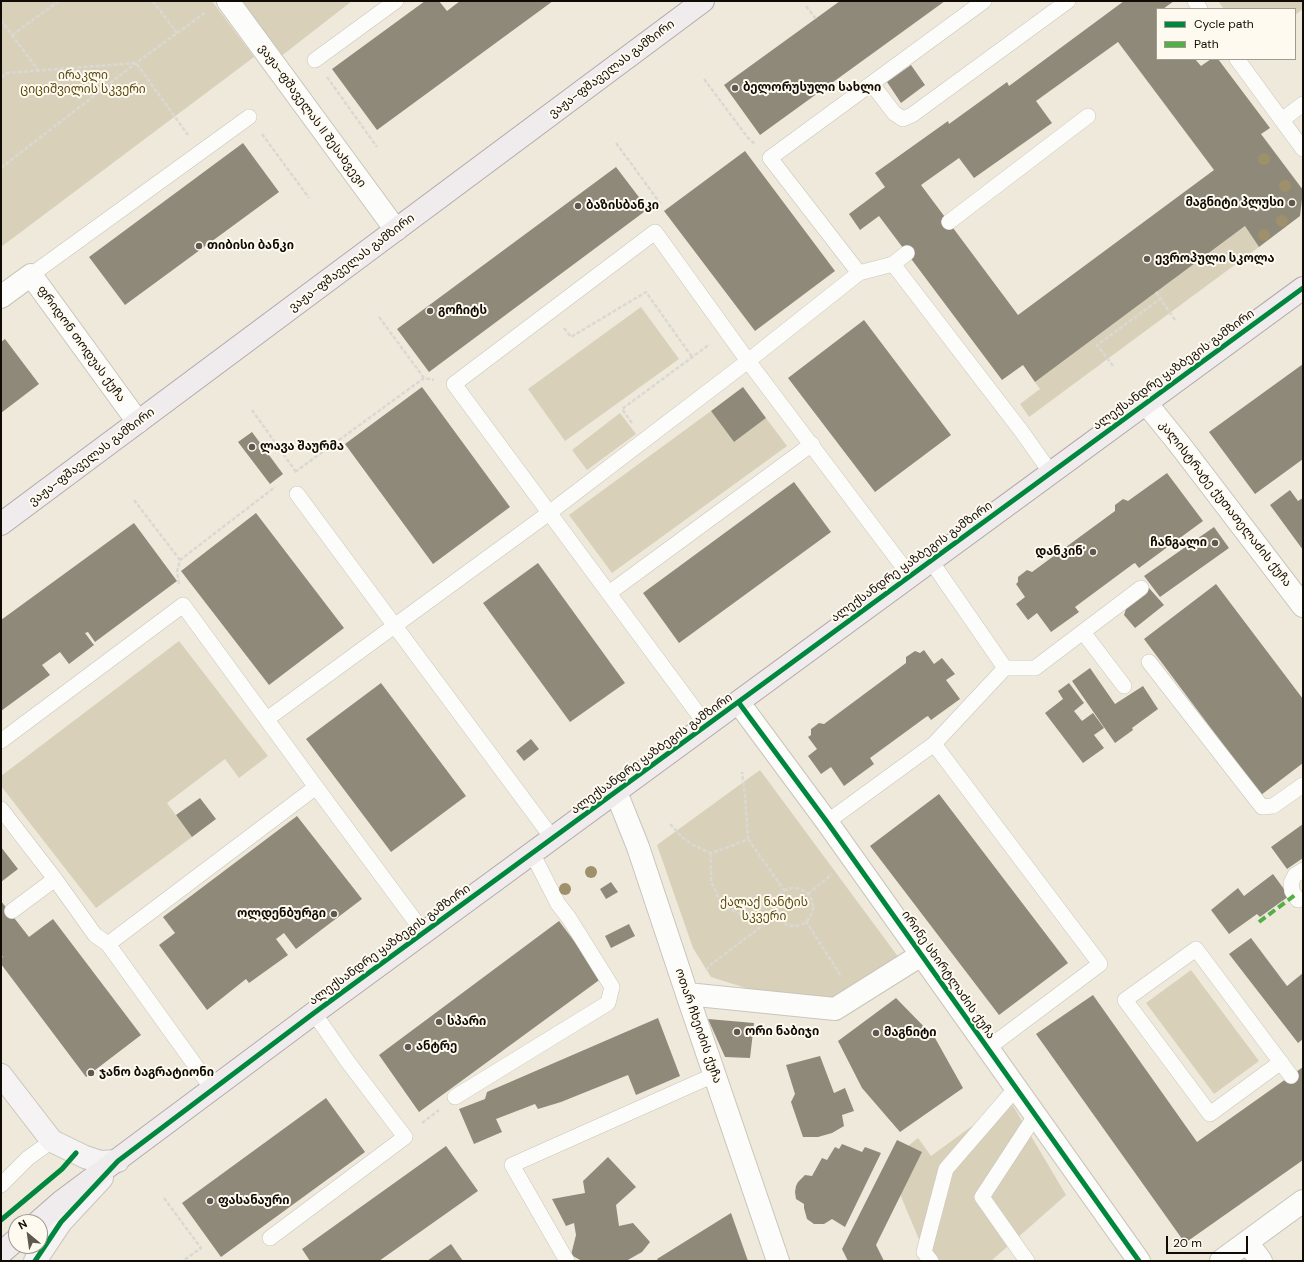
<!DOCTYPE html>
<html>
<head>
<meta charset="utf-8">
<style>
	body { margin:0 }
	#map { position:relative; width:1304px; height:1262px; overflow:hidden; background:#eee9db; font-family:"DM Sans",sans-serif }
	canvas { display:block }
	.frame { position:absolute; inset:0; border:2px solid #100c05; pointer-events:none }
	.legend { position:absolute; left:1156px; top:8px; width:140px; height:52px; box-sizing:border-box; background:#fefaf0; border:1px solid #9f9b92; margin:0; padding:5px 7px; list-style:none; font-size:12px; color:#100c05 }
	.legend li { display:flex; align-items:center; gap:8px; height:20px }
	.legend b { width:20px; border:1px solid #9f9b92 }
	.north { position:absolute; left:8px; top:1214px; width:40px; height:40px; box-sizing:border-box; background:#fefaf0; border:1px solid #9f9b92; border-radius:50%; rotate:331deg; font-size:11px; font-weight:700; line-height:16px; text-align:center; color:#100c05 }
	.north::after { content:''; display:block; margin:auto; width:14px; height:18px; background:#5e5950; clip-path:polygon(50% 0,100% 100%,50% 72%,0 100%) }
	.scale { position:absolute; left:1166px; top:1236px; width:82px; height:18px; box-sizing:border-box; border:2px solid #100c05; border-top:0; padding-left:5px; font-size:12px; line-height:14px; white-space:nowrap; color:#100c05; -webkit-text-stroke:3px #fefaf0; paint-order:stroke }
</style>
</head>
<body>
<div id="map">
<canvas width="1304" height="1262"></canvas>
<div class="frame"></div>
<ul class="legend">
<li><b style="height:5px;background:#00873e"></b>Cycle path</li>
<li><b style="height:5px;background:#54b044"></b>Path</li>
</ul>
<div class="north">N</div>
<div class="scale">20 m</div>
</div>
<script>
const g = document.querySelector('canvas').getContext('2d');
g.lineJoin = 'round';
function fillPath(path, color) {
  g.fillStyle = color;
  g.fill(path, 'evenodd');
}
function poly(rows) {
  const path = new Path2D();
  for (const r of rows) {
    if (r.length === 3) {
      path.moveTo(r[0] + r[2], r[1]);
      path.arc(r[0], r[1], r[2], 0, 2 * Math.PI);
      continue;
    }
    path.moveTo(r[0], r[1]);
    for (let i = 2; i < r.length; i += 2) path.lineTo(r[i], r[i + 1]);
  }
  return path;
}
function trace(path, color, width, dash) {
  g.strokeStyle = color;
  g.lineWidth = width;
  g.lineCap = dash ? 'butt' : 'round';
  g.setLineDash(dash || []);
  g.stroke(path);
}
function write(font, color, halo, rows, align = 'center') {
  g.font = font + ' "DM Sans","Noto Sans Georgian",sans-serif';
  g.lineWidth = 4;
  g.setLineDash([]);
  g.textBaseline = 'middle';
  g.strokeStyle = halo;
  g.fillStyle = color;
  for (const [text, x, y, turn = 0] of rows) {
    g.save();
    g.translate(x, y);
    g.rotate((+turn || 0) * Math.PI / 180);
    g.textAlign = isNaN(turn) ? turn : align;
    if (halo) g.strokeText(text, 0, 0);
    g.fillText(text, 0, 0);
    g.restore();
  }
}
const green = poly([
	[1,1,212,1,254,57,1,247],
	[238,1,352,1,280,57],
	[1218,1,1303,1,1303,9,1295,15,1295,9,1224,9],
	[1245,226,1259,247,1029,417,1020,404,1040,389,1035,382],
	[641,307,679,359,565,441,528,389],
	[711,411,734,442,766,418,787,446,612,573,569,515],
	[620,413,636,434,587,470,572,450],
	[179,641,268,756,239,778,225,759,167,803,192,837,96,908,1,786,1,776],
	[760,770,902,962,838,999,774,997,711,977,693,948,657,845],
	[1191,970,1259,1061,1214,1094,1146,1003],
	[1009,1099,1066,1195,991,1261,928,1261,887,1163,918,1138,931,1156]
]);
const building = poly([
	[425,1,439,1,447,11,460,1,553,1,377,130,332,69],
	[840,1,945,1,760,135,724,85],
	[1124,1,1174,1,1163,9,1157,9,1157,59,1195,59,1201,66,1211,59,1218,59,1270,128,1261,134,1303,190,1300,216,1259,247,1245,226,1035,382,1023,365,1002,380,879,216,860,230,849,214,885,187,875,173,948,121,949,124,1007,82,1009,86],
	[1118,42,1214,170,1018,315,921,185,959,158,974,178,1052,123,1036,101],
	[911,65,925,85,901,103,887,82],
	[243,143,279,192,125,305,89,257],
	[745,151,835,271,755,331,664,211],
	[616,167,648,209,429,372,397,329],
	[864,320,951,435,875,492,788,378],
	[5,339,39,384,1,413,1,342],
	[1303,364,1303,459,1255,494,1209,432],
	[422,387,510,507,433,564,345,444],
	[743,387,766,418,734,442,711,411],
	[252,432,283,474,270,484,238,442],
	[1167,473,1203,521,1139,568,1135,563,1133,564,1075,607,1079,612,1051,632,1037,613,1028,620,1016,604,1025,597,1016,584,1018,582,1018,577,1027,570,1032,572,1115,511,1115,505,1123,499,1128,501],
	[794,482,831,532,679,643,643,593],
	[1290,490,1298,501,1303,498,1303,550,1270,505],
	[256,513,344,628,269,685,181,571],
	[134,523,177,581,95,642,88,632,85,633,94,645,69,664,60,652,42,665,50,675,1,711,1,620],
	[1214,527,1229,548,1160,597,1144,576],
	[538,563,625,683,570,722,483,603],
	[1216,584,1303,699,1303,763,1261,795,1144,639],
	[1149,588,1164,605,1135,628,1124,615,1127,606],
	[924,650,934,664,942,658,955,674,946,680,960,699,931,720,928,716,926,717,870,758,874,764,844,786,831,767,821,774,808,756,817,749,808,737,811,735,811,729,819,723,824,724,906,663,906,657,915,651,920,653],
	[1090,668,1115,704,1143,686,1158,709,1132,728,1133,730,1115,743,1072,681],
	[381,683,466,796,391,852,306,739],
	[1069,683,1084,703,1074,711,1082,721,1093,713,1104,728,1094,735,1104,748,1083,763,1045,713,1063,699,1058,691],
	[531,739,539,749,524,761,516,751],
	[939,794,1068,963,999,1015,870,846],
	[200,798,216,819,192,837,176,815],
	[297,816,362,899,296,949,284,933,276,939,288,955,249,983,246,979,207,1010,159,945,175,933,163,917],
	[1303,824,1303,858,1287,869,1271,847],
	[1,847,18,869,1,882],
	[1273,874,1289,896,1260,917,1257,914,1229,934,1211,910,1238,888,1244,896],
	[611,882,618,892,606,899,600,889],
	[1,901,29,937,53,919,141,1035,86,1077,1,964,1,958,3,957,1,955],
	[559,921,602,978,419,1112,379,1055],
	[629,924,635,936,611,948,605,936],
	[1251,938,1287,986,1303,973,1303,1039,1298,1043,1229,954],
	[1093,995,1197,1142,1303,1067,1303,1160,1185,1243,1036,1034],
	[896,998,935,1038,963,1088,900,1132,862,1088,838,1041],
	[658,1018,680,1076,636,1095,628,1075,561,1102,538,1109,535,1104,496,1119,502,1132,474,1144,459,1109,485,1099,487,1092],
	[708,1019,754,1023,750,1058,725,1057],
	[820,1056,834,1093,845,1088,854,1111,842,1115,844,1126,832,1133,818,1137,803,1137,791,1102,795,1094,786,1065],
	[326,1098,365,1152,221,1257,182,1203],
	[897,1140,922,1152,876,1245,884,1261,848,1261,842,1249],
	[842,1144,862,1152,865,1147,881,1153,845,1227,832,1219,824,1224,814,1224,807,1219,804,1208,804,1204,796,1199,795,1192,796,1186,798,1182,805,1175,812,1176,822,1158,827,1160,835,1147,839,1149],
	[446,1146,478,1191,379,1261,310,1261,302,1249],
	[608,1157,636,1187,616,1205,619,1226,633,1223,650,1242,642,1252,626,1261,582,1261,571,1255,576,1235,574,1223,566,1226,552,1199,585,1193,583,1181],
	[731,1213,748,1261,658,1261,657,1259],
	[451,1244,463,1261,427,1261]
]);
const path = poly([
	[153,1,177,33],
	[806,6,816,19],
	[1,20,38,70],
	[12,35,59,1],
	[1,77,7,73,136,63,188,135],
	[327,77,377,147],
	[704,79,748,138,755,144],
	[262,134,309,198],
	[616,143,660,203,658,212],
	[1,168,136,63,206,12],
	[1156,292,1175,320],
	[379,317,424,378,434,380],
	[564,328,571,337,646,292,692,357],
	[1113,366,1097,345,1160,299],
	[252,410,296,472],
	[632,423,622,409,710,344],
	[295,472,424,378],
	[134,500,180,560],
	[179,584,177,571,180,560,275,487],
	[670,824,684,839,695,846,711,853,729,847,748,839,745,796,742,772],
	[748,839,784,890],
	[711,853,711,881,722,906,764,924],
	[794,907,19],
	[808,894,832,874],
	[806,921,841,976],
	[706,970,710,965,777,915],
	[422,1123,439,1110],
	[164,1198,201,1248,183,1261]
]);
const service = poly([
	[984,1,770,158,859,273,893,264,1022,432,1051,473],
	[1195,1,1200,9],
	[1237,59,1303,149],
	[315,60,396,1],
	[872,84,894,113,903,119,912,115,1068,1],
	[1282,120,1303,104],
	[949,222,1088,116],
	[893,264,907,253],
	[31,275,249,117],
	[297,494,553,839],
	[931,561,1005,668],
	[609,593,812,444],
	[1083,632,1124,686],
	[1149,662,1262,807,1273,806,1303,785],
	[267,719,549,513,748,361,859,273],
	[707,726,454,384,655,232,748,361,910,576],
	[1,741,183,605,316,787,424,933],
	[934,744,1100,964,988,1048],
	[1,809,55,879,95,935,108,944,213,1090],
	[827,822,934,744,1005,668,1035,668,1141,588],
	[1298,900,1292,891,1291,883,1295,875,1303,870],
	[12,911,55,879],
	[108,944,316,787],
	[1281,1062,1210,1114,1125,1000,1196,949,1291,1076],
	[455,1097,608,1003,612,987,569,918,558,904,532,853],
	[1,1185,28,1158,52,1141],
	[270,1238,405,1137,348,1062,314,1013],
	[567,1261,512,1165,714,1075],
	[931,1261,924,1252,946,1169,1016,1088],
	[1027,1261,982,1197,1035,1116]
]);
const minor = poly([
	[228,1,396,230],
	[1,297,31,275,138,422],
	[1146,403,1180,445,1303,606],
	[739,703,827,822,1139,1261],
	[616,792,638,847,687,994,778,1261],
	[687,994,835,1009,921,955],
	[1247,1242,1261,1261],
	[1221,1261,1303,1201]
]);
const secondary = poly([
	[1,1075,52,1141,85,1157,100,1162,118,1161],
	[35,1261,61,1222,102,1178]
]);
const primary = poly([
	[1,524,703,1],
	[38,1222,62,1201,314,1013,1303,288],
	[1,1253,16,1240]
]);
const quiet = poly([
	[1259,922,1295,895]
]);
const cycleway = poly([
	[739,703,827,822,1139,1261],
	[1,1220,62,1169,76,1153],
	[35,1261,61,1222,118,1161,314,1013,1303,288]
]);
const trees = [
	[1264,159],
	[1285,186],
	[1282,221],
	[1264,235],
	[591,872],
	[565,889]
];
const markers = [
	[735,88,4,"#5e5950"],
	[1292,203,4,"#5e5950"],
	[578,206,4,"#5e5950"],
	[199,246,4,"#5e5950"],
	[1147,259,4,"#5e5950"],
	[430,311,4,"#5e5950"],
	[252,447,4,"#5e5950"],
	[1215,543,4,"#5e5950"],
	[1093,552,4,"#5e5950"],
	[334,914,4,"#5e5950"],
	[439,1022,4,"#5e5950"],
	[737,1032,4,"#5e5950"],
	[876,1033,4,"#5e5950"],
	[408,1047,4,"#5e5950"],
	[91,1073,4,"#5e5950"],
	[210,1201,4,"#5e5950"]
];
const streetNames = [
	["ვაჟა-ფშაველას გამზირი",612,69,-37],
	["ვაჟა-ფშაველას II შესახვევი",312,116,54],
	["ვაჟა-ფშაველას გამზირი",352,263,-37],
	["ფრიდონ თოდუას ქუჩა",81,344,54],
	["ალექსანდრე ყაზბეგის გამზირი",1174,370,-36],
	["ვაჟა-ფშაველას გამზირი",92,457,-37],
	["კალისტრატე ქუთათელაძის ქუჩა",1225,504,52],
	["ალექსანდრე ყაზბეგის გამზირი",912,562,-36],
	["ალექსანდრე ყაზბეგის გამზირი",652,754,-36],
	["ალექსანდრე ყაზბეგის გამზირი",390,945,-36],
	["ირინე სხირტლაძის ქუჩა",948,975,55],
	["ოთარ ჩხეიძის ქუჩა",698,1026,71]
];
const parkNames = [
	["ირაკლი",83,76],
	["ციციშვილის სკვერი",83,90],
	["ქალაქ ნანტის",764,903],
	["სკვერი",764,917]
];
const poiNames = [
	["ბელორუსული სახლი",743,88],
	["მაგნიტი პლუსი",1284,203,"right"],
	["ბაზისბანკი",586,206],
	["თიბისი ბანკი",207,246],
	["ევროპული სკოლა",1155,259],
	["გოჩიტს",438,311],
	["ლავა შაურმა",260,447],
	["ჩანგალი",1207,543,"right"],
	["დანკინ'",1085,552,"right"],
	["ოლდენბურგი",326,914,"right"],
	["სპარი",447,1022],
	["ორი ნაბიჯი",745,1032],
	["მაგნიტი",884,1033],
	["ანტრე",416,1047],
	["ჯანო ბაგრატიონი",99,1073],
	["ფასანაური",218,1201]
];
fillPath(green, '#d8d0b9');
fillPath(building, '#8f897a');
trace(service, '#c9c5ba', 16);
trace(minor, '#c9c5ba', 24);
trace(secondary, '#c9c5ba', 24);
trace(primary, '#b3aaab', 24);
trace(path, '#dad8d3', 2.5, [4, 2]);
trace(service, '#fcfcfa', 15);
trace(minor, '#fcfcfa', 22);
trace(secondary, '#f6f3f4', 22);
trace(primary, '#f0ecee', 22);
trace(quiet, '#54b044', 4, [8, 4]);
trace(cycleway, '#00873e', 5);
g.fillStyle = '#9d906a';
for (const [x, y] of trees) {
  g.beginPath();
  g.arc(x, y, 6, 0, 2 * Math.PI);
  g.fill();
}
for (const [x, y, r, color] of markers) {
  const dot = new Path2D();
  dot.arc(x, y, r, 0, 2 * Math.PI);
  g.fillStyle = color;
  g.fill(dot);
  trace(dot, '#fefaf0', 1.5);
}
write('12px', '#100c05', '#fefaf0', streetNames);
write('12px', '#5b480d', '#fefaf0', parkNames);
write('bold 12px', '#100c05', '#fefaf0', poiNames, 'left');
</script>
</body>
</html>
